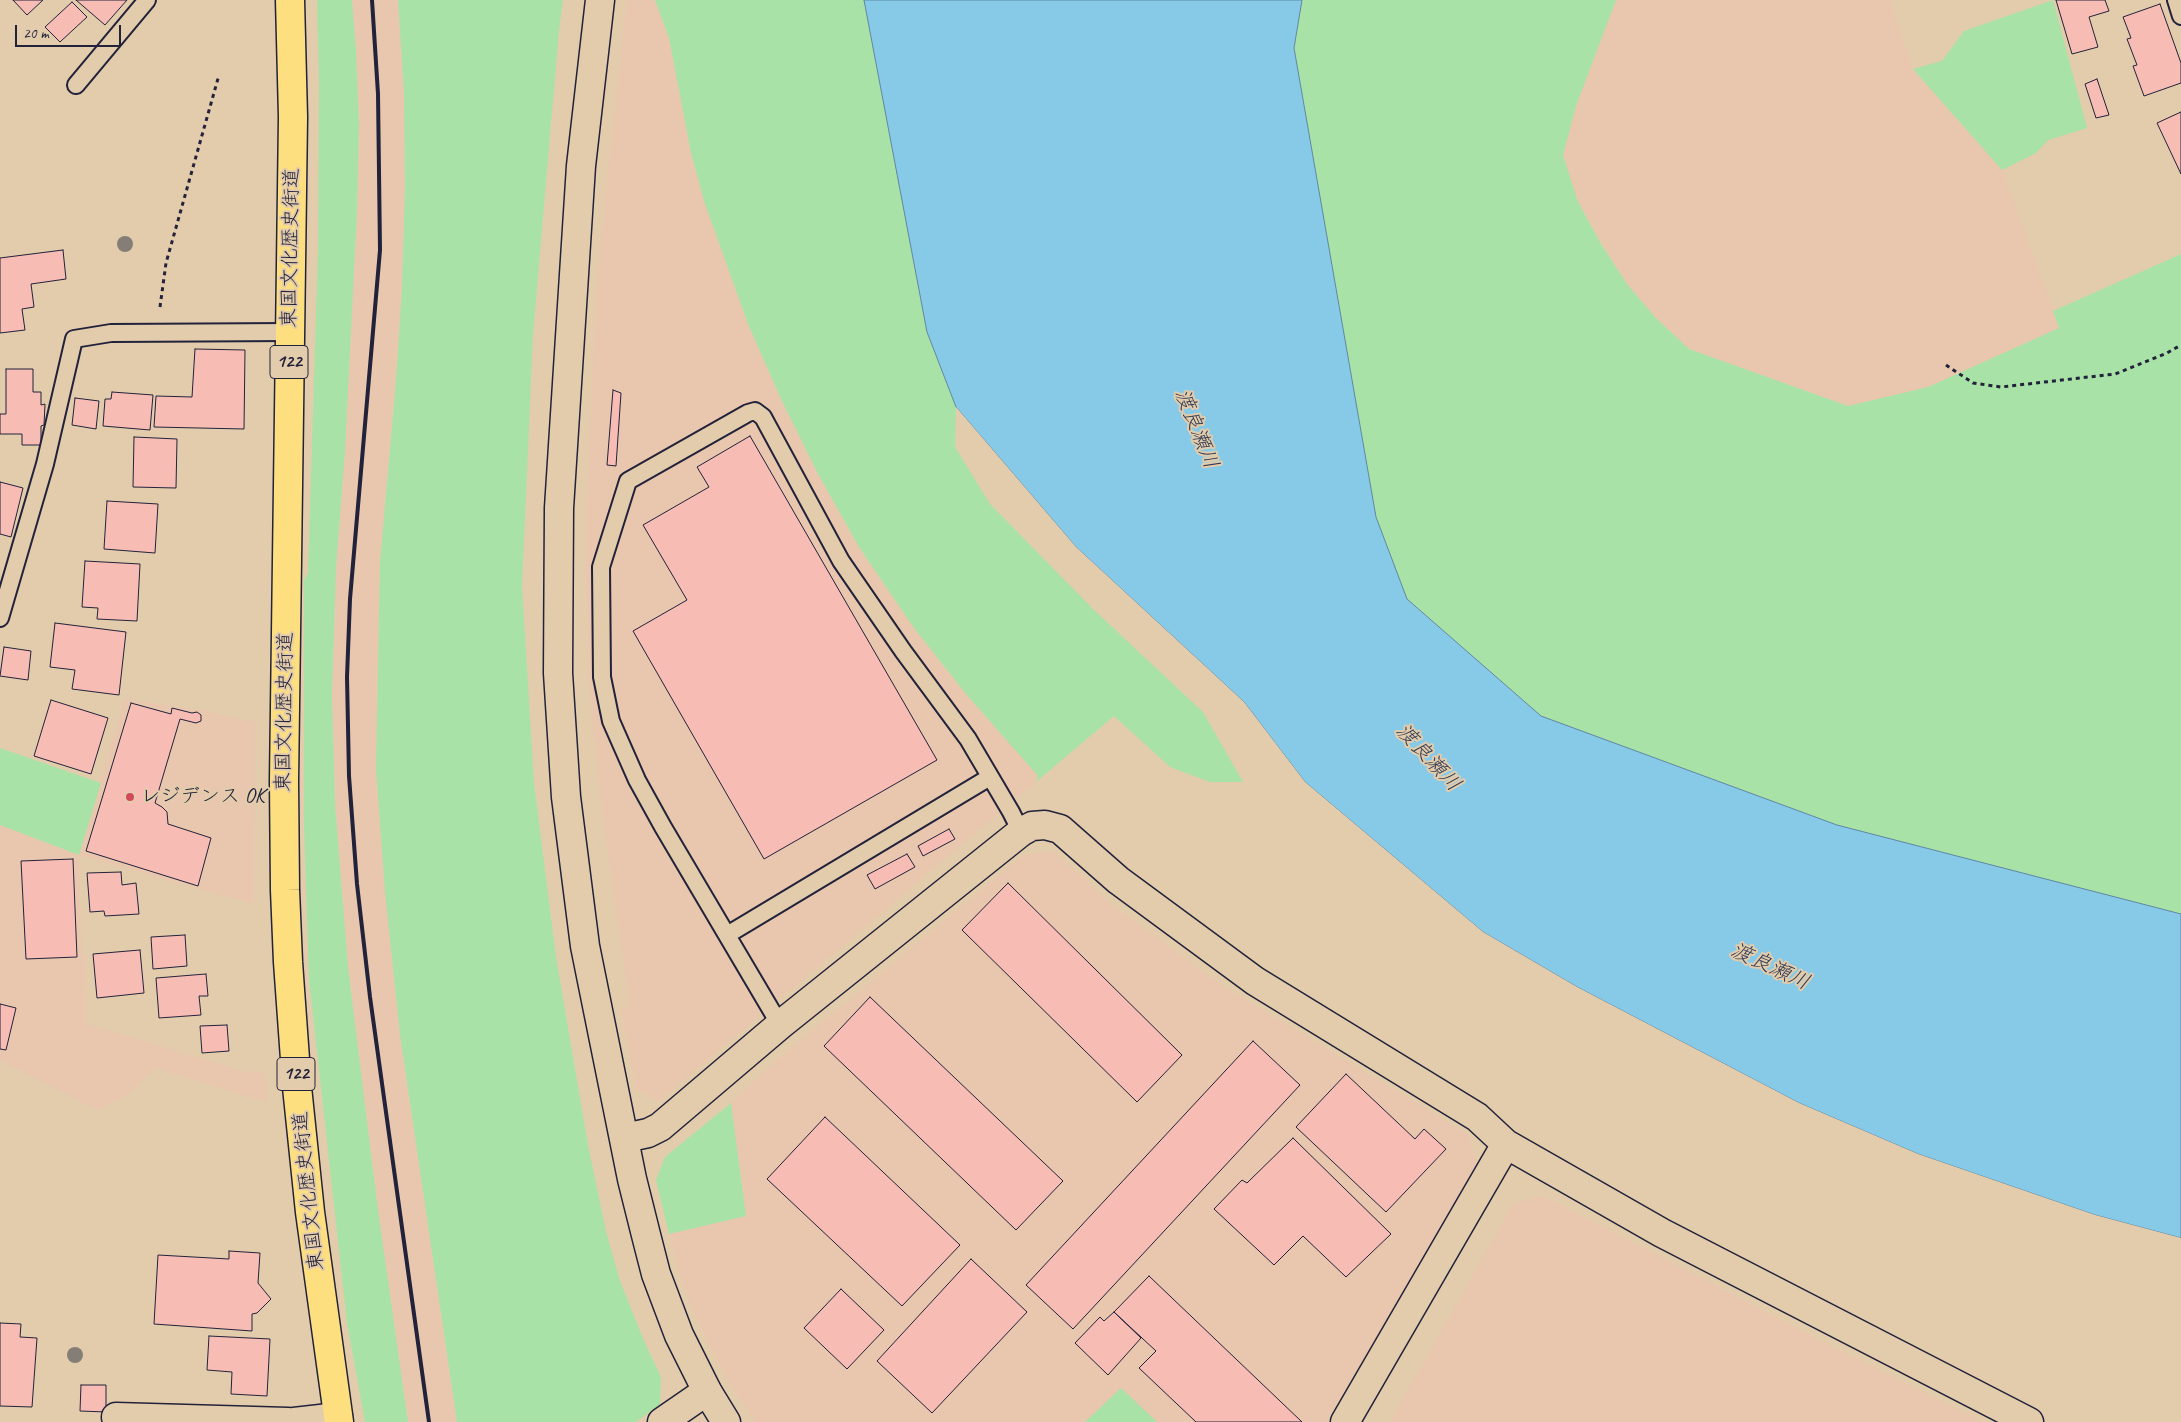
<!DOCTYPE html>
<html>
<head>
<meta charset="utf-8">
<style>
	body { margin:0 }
	#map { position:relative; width:2181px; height:1422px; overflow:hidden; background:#e3ccac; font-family:Caveat,sans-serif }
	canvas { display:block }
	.scale { position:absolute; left:15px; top:25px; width:106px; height:22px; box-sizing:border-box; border:2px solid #22223b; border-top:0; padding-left:6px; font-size:15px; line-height:18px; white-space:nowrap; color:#22223b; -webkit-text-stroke:4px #e3ccac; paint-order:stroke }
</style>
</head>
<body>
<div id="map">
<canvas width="2181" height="1422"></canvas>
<div class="scale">20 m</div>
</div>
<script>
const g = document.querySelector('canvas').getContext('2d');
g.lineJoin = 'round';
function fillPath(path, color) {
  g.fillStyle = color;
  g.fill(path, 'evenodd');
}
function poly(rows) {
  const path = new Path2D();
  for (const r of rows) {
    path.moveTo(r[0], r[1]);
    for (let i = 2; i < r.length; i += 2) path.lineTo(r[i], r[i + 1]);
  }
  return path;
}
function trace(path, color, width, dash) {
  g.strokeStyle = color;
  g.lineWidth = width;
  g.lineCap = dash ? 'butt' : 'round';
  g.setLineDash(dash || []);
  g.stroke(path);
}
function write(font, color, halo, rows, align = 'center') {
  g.font = font + ' Caveat,"Klee One",sans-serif';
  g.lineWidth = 4;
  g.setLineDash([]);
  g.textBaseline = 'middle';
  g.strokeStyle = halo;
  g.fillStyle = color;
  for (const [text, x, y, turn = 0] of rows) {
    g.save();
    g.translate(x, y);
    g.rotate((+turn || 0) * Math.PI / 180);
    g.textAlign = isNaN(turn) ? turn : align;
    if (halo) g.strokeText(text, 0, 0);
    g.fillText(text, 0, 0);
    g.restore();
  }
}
const built = poly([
	[352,0,398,0,398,5,404,93,405,187,402,288,380,562,377,661,400,1035,457,1422,408,1422,378,1210,348,967,335,804,332,695,336,568,345,451,357,211,359,125],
	[627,0,655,0,669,38,691,153,705,204,748,324,781,399,817,472,859,547,914,628,966,694,1039,776,1036,782,659,1101,636,1089,621,1008,630,1006,602,811,591,708,586,583,586,518,596,295,607,180],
	[1616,0,1890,0,1913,70,2002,170,2060,328,1928,387,1848,406,1689,349,1655,317,1627,284,1578,202,1563,155,1576,106],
	[124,699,205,711,255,722,254,904,79,855,82,955,86,954,85,1023,243,1071,265,1073,267,1102,155,1068,129,1093,97,1110,0,1060,0,825,79,855],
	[1053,851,1113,906,1223,986,1469,1135,1477,1163,1327,1422,755,1422,735,1392,708,1343,682,1283,656,1180,665,1157,731,1103,777,1060,1023,855],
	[1543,1196,1843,1352,1983,1422,1390,1422,1513,1204]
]);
const green = poly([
	[317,0,352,0,356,50,359,125,357,211,345,451,336,568,332,695,335,804,348,967,378,1210,408,1422,365,1422,347,1323,309,979,304,825,304,580,308,573,318,249,319,82],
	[398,0,563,0,559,30,533,335,522,586,534,783,556,957,588,1145,606,1232,620,1281,644,1341,661,1377,660,1404,636,1422,457,1422,400,1035,385,892,376,769,380,562,396,381,402,288,405,187,404,93],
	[655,0,864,0,927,332,956,407,955,447,990,504,1093,609,1203,712,1243,782,1210,782,1170,767,1114,716,1036,782,1038,776,966,694,914,628,859,547,817,472,781,399,748,324,705,204,691,153,669,38],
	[1302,0,1616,0,1576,106,1563,155,1578,202,1601,244,1627,284,1655,317,1689,349,1848,406,1928,387,2059,328,2053,311,2181,254,2181,914,1837,825,1541,716,1407,599,1376,517,1294,48],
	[2053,0,2087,128,2048,140,2036,153,2002,170,1913,69,1942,61,1964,31],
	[0,748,101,783,79,855,0,825],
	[731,1103,746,1216,669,1234,656,1180,665,1157],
	[1121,1388,1157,1422,1085,1422]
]);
const water = poly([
	[864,0,1302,0,1294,48,1376,517,1407,599,1541,716,1837,825,2181,914,2181,1238,2095,1215,1918,1154,1799,1103,1577,987,1483,932,1305,782,1244,702,1076,547,956,407,927,332,864,0]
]);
const pier = poly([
	[956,407,1076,547,1244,702,1305,782,1483,932,1577,987,1799,1103,1918,1154,2095,1215,2181,1238,2181,1240,2094,1217,1917,1156,1798,1105,1576,990,1482,934,1303,784,1242,704,1074,548,956,411]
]);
const building = poly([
	[13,0,43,0,27,15,13,0],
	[76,0,127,0,105,25,76,0],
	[2056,0,2105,0,2109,11,2089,17,2098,47,2072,54,2056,0],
	[72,2,87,17,60,42,45,27,72,2],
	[2160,4,2181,63,2181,83,2144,96,2133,66,2137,65,2127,39,2131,38,2123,17,2160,4],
	[2097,79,2109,115,2096,118,2085,84,2097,79],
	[2181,112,2181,174,2157,123,2181,112],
	[63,250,66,279,31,284,34,307,22,309,25,330,0,333,0,258,63,250],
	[195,349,245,350,244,429,154,427,156,396,192,397,195,349],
	[6,369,33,369,33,392,41,392,41,405,45,404,44,425,41,426,41,445,22,445,22,434,0,434,0,414,6,414,6,369],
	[613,390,621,393,616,466,607,465,613,390],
	[112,392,153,395,150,430,103,426,105,399,111,399,112,392],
	[75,398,99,401,96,429,72,425,75,398],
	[750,436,937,760,764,859,633,631,687,600,643,525,709,487,697,467,750,436],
	[134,437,177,439,176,488,133,487,134,437],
	[0,482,23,488,11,537,0,534,0,482],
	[107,501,158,504,155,553,104,549,107,501],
	[85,561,140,564,137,621,97,619,98,608,82,607,85,561],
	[55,623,126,632,119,695,72,689,75,670,50,667,55,623],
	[4,647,31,651,28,680,0,676,4,647],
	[51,700,108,718,91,774,34,756,51,700],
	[131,703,171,714,172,708,192,713,197,712,201,715,201,721,196,723,180,719,155,803,162,807,167,812,168,824,211,838,198,886,86,851,131,703],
	[949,829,955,839,923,856,918,846,949,829],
	[907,854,915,867,875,889,867,875,907,854],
	[73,859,77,957,26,959,21,861,73,859],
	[121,872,122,885,136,883,139,914,105,916,104,911,90,912,87,873,121,872],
	[1008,883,1182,1055,1137,1102,962,930,1008,883],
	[185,935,187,966,153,969,151,937,185,935],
	[140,950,144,993,97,998,93,954,140,950],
	[206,974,208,996,199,996,201,1015,159,1018,156,978,206,974],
	[870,997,1063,1181,1016,1230,824,1046,870,997],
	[0,1004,16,1008,6,1050,0,1049,0,1004],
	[227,1025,229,1051,202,1053,200,1026,227,1025],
	[1253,1041,1300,1085,1073,1329,1026,1285,1253,1041],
	[1346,1074,1415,1139,1424,1129,1446,1149,1386,1212,1296,1127,1346,1074],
	[825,1117,960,1245,902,1306,767,1179,825,1117],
	[1293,1138,1391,1234,1346,1277,1303,1236,1274,1265,1214,1209,1242,1180,1247,1183,1293,1138],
	[229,1251,260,1253,258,1283,271,1299,257,1313,252,1314,252,1331,154,1324,158,1255,229,1259,229,1251],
	[971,1259,1027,1312,932,1413,877,1361,971,1259],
	[1149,1276,1302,1422,1196,1422,1139,1368,1156,1351,1114,1312,1149,1276],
	[841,1289,884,1330,847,1369,804,1328,841,1289],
	[1114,1312,1141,1338,1108,1375,1075,1343,1100,1317,1104,1321,1114,1312],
	[0,1323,21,1324,20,1337,37,1338,32,1407,0,1406,0,1323],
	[209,1336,270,1339,267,1396,231,1394,232,1372,207,1370,209,1336],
	[81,1385,106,1385,106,1412,80,1411,81,1385]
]);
const path = poly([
	[160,307,166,263,219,75],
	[1946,365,1973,383,2001,387,2115,374,2167,353,2181,345]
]);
const service = poly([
	[2176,0,2181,16],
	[76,85,147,0],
	[0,618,45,464,74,339,111,333,290,332],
	[727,935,990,777],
	[780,1025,663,827,637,780,611,721,602,677,601,567,628,481,748,413,755,411,763,417,841,561,903,651,968,739,1011,812,1021,832]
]);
const minor = poly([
	[116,1417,288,1422],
	[294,1422,338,1417],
	[662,1422,707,1391]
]);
const tertiary = poly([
	[600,0,581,166,559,508,558,673,566,797,585,946,632,1179,646,1235,656,1274,679,1335,707,1391,726,1422],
	[625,1138,648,1133,660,1127,780,1025,1021,832,1032,826,1045,825,1060,829,1118,880,1255,981,1477,1117,1506,1144,1662,1233,2029,1422],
	[1345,1422,1506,1144]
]);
const trunk = poly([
	[290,0,293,117,284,781,285,890,288,962,297,1087,310,1212,339,1422]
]);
const rail = poly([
	[372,0,378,94,380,250,350,599,347,677,349,776,357,884,370,997,429,1422]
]);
const trees = [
	[125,244],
	[75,1355]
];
const markers = [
	[130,797,5,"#d1495b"]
];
const shields = [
	[289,362,38],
	[296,1074,38]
];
const shieldNames = [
	["122",289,362],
	["122",296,1074]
];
const streetNames = [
	["東国文化歴史街道",291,248,-89],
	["東国文化歴史街道",285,712,-89],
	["東国文化歴史街道",309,1191,-96]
];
const poiNames = [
	["レジデンス OK",140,797]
];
const waterNames = [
	["渡良瀬川",1196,429,68],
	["渡良瀬川",1428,758,47],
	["渡良瀬川",1770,967,25]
];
fillPath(built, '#e9c7ae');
fillPath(green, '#a8e2a7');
fillPath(water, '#86cae7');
trace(water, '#5e87a2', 1);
fillPath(pier, '#e3ccac');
fillPath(building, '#f7bcb3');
trace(building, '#22223b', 1);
trace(service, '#22223b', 20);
trace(minor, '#22223b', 31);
trace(tertiary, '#22223b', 31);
trace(trunk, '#22223b', 31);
trace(path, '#22223b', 3, [4, 4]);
trace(service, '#e3ccac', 16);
trace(minor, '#e3ccac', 28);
trace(tertiary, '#e3ccac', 28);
trace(trunk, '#fedf80', 28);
trace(rail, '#22223b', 4);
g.fillStyle = '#847e77';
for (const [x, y] of trees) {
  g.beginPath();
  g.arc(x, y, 8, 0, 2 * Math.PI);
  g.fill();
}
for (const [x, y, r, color] of markers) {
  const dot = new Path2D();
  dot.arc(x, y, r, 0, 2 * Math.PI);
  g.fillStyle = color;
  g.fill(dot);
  trace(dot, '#e3ccac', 2);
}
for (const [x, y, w] of shields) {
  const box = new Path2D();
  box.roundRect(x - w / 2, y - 16.5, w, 33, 4);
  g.fillStyle = '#e3ccac';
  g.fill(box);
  trace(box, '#22223b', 1);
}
write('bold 19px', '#22223b', null, shieldNames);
write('20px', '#22223b', '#e3ccac', streetNames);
write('20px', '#22223b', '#e3ccac', poiNames, 'left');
write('italic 21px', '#313b55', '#e3ccac', waterNames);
</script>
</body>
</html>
